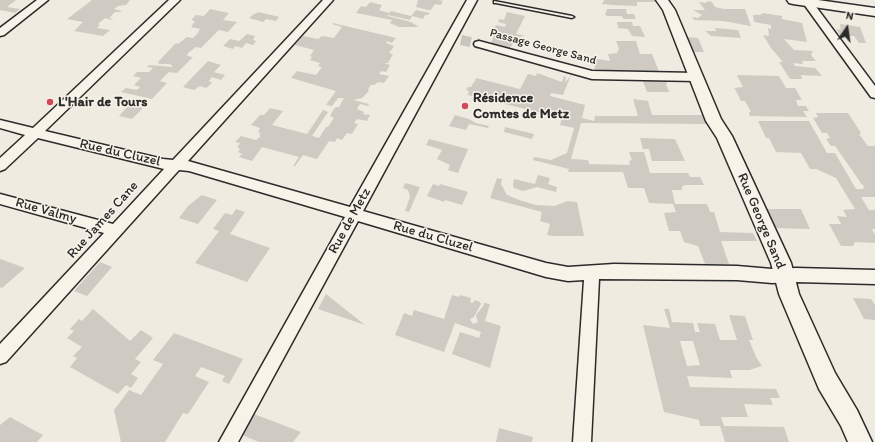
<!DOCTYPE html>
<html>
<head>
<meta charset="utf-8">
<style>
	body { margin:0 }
	#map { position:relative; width:875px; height:442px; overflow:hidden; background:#efebe0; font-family:Itim,sans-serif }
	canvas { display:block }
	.north { position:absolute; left:827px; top:8px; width:40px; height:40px; -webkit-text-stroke:3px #f7f3e8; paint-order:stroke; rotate:13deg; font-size:11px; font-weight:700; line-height:16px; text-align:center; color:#2b2b2b }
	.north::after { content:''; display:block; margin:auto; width:14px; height:18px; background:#2b2b2b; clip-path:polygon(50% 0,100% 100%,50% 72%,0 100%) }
</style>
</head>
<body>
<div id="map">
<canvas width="875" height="442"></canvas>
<div class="north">N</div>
</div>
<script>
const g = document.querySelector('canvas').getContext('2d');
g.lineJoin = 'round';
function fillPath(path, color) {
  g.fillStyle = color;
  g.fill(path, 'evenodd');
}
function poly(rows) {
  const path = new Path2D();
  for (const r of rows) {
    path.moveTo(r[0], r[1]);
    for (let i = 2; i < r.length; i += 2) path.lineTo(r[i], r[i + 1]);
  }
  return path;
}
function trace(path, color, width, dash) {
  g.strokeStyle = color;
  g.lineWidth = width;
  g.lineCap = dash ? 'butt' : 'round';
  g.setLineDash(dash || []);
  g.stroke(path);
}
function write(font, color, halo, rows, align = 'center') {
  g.font = font + ' Itim,sans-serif';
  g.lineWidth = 3;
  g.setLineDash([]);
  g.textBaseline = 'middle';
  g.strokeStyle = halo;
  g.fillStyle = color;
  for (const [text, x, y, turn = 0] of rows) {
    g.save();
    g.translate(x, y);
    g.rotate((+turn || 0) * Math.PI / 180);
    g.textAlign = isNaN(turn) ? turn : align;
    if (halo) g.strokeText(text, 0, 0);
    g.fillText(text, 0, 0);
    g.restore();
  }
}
const green = poly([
	[0,0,16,0,7,7,20,9,15,13,0,10],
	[92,0,130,0,126,5,118,6,114,9,122,11,120,12,115,12,109,18,113,19,112,20,105,18,98,24,100,25,97,28,110,30,103,36,74,31,83,22,67,19],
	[418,0,438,0,443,1,441,5,435,4,431,10,428,10,416,7],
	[604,0,655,0,656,2,637,2,637,6,612,5,602,4],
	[708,1,712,2,715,7,724,9,745,9,751,26,723,21,694,20,692,17,698,18,702,15,693,10,705,10,699,2,706,3],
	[370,2,382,5,379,10,389,13,391,11,411,16,416,10,430,13,428,15,425,15,423,19,412,16,410,20,388,15,388,16,411,22,419,27,399,27,390,23,392,20,356,13,361,6,366,7],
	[210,9,229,13,223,20,237,22,228,32,219,30,201,48,196,47,188,53,187,56,193,57,177,73,169,72,160,81,167,83,152,99,121,92,126,88,137,90,140,87,134,85,141,78,133,76,137,72,149,72,153,68,147,67,149,65,172,67,172,65,168,64,159,64,158,62,176,43,178,44,187,37,193,38,197,34,200,29,191,27,195,21,191,20,196,15,204,16],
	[607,9,626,9,627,14,634,14,636,19,624,19,621,16,607,16,605,15],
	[259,12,279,17,276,21,266,19,263,22,249,18,254,14],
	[507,12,525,16,516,34,525,36,517,37,498,33,490,28,494,29,496,25,505,27,506,24,498,22,499,19,504,20],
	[763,13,782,16,782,19,802,23,807,42,784,39,794,50,813,51,811,55,816,61,802,61,803,64,793,63,795,66,815,68,822,76,801,75,802,79,790,79,779,62,783,62,771,48,763,35,769,36,768,28,771,29,771,25,754,22,753,15,760,15],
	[617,22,632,22,633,26,640,26,645,37,632,36,628,29,618,28],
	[333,23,396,38,392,43,387,41,386,43,394,46,389,53,393,54,388,63,384,63,390,65,386,72,381,71,379,74,389,76,384,83,378,82,374,85,371,85,368,89,369,89,368,92,362,98,353,100,369,104,368,106,360,104,357,109,364,112,363,114,370,115,367,121,357,119,354,123,358,124,352,134,347,133,342,140,337,138,335,142,329,141,317,159,303,155,295,166,293,166,299,157,262,147,252,161,239,157,242,154,238,152,240,149,237,147,240,143,235,142,241,136,256,140,261,136,259,135,261,133,258,132,260,128,251,125,260,115,264,115,270,108,283,111,272,125,307,134,323,110,328,112,312,136,319,138,326,127,328,127,334,118,330,116,333,110,336,107,339,107,344,98,338,98,332,106,326,105,336,91,291,78,297,71,316,75,322,67,318,66,320,63,310,60,312,57,310,56,314,50,295,45,303,36,318,39,322,36,334,38,342,27,332,24],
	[840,24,860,27,866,43,859,43,854,36,841,36,836,29,841,30],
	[715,28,738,30,741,38,711,36,705,31,716,31],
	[495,33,517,38,510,48,505,49,490,45],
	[247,34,255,36,253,40,256,41,253,45,246,43,242,48,235,46,233,49,223,46,230,39,239,41],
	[687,37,698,38,704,52,694,52],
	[616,41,636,41,640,54,652,54,660,74,619,74,615,71,594,70,597,59,610,61,608,54,617,53,619,49],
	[208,61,221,65,214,72,225,75,221,80,212,77,209,81,212,83,206,88,200,86,194,90,183,87],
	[537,73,562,82,564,76,566,77,565,83,571,75,563,95,551,93,550,96,585,105,582,118,594,121,595,116,638,116,633,99,648,101,652,115,704,115,708,124,581,123,571,159,588,160,589,164,630,165,629,161,632,160,629,152,644,152,650,173,688,173,690,177,700,177,704,185,684,185,682,187,682,190,672,190,675,204,707,204,710,212,714,212,720,232,753,233,757,241,721,241,729,264,705,264,698,246,684,242,680,231,669,231,664,213,676,212,673,204,649,203,644,188,628,188,623,172,568,172,569,169,533,160,534,157,551,160,567,153,574,128,560,125,562,118,468,95,469,91,466,90,468,87,471,87,473,83,474,83,476,78,520,89,528,74,536,76],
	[737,75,779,76,786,88,795,88,802,100,796,100,798,106,806,106,809,111,803,111,807,117,750,116,749,112,751,112,745,101,741,101,735,89,734,88,743,87],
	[642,79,665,79,667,84,665,86,667,86,669,92,647,92],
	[129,105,143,108,132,119,119,116],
	[816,113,848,113,861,133,859,134,868,146,875,146,875,197,861,197,869,210,875,210,875,229,872,229,875,235,875,243,855,242,853,246,841,246,829,224,841,224,837,216,847,217,843,210,855,209,836,178,816,169,810,169,801,153,776,152,769,138,766,138,758,121,809,121,827,153,835,153,856,189,863,189,864,186,860,183,861,183,835,146,831,146,826,139,830,138,827,133,822,133,813,118,818,117],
	[455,115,469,119,476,123,489,126,488,128,469,124,466,130,449,126],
	[505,127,534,134,532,139,504,132],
	[640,138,675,139,685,161,652,161,649,149,643,149],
	[429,139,468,149,458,173,448,170,450,165,437,159,442,150,426,145],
	[538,175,550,178,548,184,557,187,556,192,537,187,523,191,514,188,513,185,514,179,535,184],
	[497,178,502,179,501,184,507,195,522,201,536,205,554,206,568,201,577,202,584,236,552,236,547,235,550,224,540,221,542,212,490,198],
	[405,183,420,187,409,212,405,211,410,197,408,190,403,188],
	[433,184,439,186,440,184,468,192,462,205,445,200,444,202,427,196],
	[202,195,217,200,198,224,179,218,188,206],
	[236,209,245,212,230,234,270,248,247,282,195,263,219,231,213,229,225,213,232,215],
	[765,209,801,209,810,229,774,228],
	[0,259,25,268,2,288,0,287],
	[100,262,112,267,87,296,74,291],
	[326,294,365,325,318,309],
	[452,295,459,297,460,295,471,298,470,302,473,303,475,300,480,302,481,304,474,317,470,319,473,324,478,322,476,315,484,305,484,303,490,304,485,321,501,326,490,368,452,354,460,332,479,338,481,332,455,323,444,352,395,335,404,313,412,316,414,310,444,319],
	[853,298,871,299,875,305,875,320,864,319],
	[93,309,130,341,141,330,153,338,135,359,141,362,131,374,138,378,131,388,126,385,118,394,70,367,77,358,73,356,82,347,67,338,74,331,70,329,79,319,82,321],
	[664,309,669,309,672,322,693,323,695,332,700,332,697,323,715,324,720,340,737,340,729,315,745,316,753,340,749,340,756,357,762,366,749,370,730,370,732,378,687,376,690,387,776,389,780,398,770,398,773,405,744,404,748,417,721,417,724,426,784,427,789,442,725,442,720,426,700,426,699,420,664,412,643,325,670,328],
	[680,341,693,341,700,365,687,366],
	[174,333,243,359,229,384,222,381,225,376,201,367,195,376,209,382,188,414,183,413,165,442,121,442,114,410,129,390,141,395,163,364,153,360],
	[254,414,301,432,293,442,259,442,242,435],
	[10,417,28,427,43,435,37,442,0,442,0,425],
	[499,428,533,437,532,442,496,442]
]);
const minorTunnel = poly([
	[461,40,479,44]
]);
const service = poly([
	[494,1,572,16,574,17,572,18,496,3,494,3,494,1]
]);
const minor = poly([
	[37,0,48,0,4,35,0,36,0,28,37,0],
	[169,0,180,0,45,131,163,159,173,160,323,0,333,0,188,161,350,207,467,0,477,0,363,211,546,263,568,267,614,264,737,266,772,269,796,268,875,270,875,284,796,282,772,283,737,280,599,279,591,442,573,442,584,280,568,281,546,277,358,221,238,442,219,442,345,217,189,171,179,170,6,362,0,364,0,344,104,233,0,204,0,194,113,224,164,169,38,138,5,169,0,171,0,158,25,135,0,128,0,120,33,128,169,0],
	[801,0,811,0,875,86,875,98,871,97,801,0],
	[479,41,592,71,696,73,700,74,702,77,700,80,696,81,592,79,475,46,474,44,475,42,479,41]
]);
const tertiary = poly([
	[656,0,668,0,675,10,721,119,732,136,791,263,799,294,835,373,857,410,872,442,848,442,841,426,819,389,779,294,771,263,717,138,706,121,663,10,656,0],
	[787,0,818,0,875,8,875,16,793,4,789,3,787,0]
]);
const markers = [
	[50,102,4,"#d1495b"],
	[465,106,4,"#d1495b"]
];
const farStreetnames = [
	["Passage George Sand",543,47,15]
];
const poiNames = [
	["Résidence",473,98],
	["Comtes de Metz",473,114],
	["L'Hair de Tours",58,102]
];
const streetNames = [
	["Rue du Cluzel",120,153,13],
	["Rue Valmy",46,211,16],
	["Rue James Cane",103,220,-48],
	["Rue de Metz",350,221,-61],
	["Rue George Sand",761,221,67],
	["Rue du Cluzel",433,237,16]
];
fillPath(green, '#cfcbc2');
trace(minorTunnel, '#c8c5bc', 10, [10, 5.5]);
trace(service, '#2b2b2b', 3);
trace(minor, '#2b2b2b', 3);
trace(tertiary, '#2b2b2b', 3);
fillPath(service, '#f7f3e8');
fillPath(minor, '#f7f3e8');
fillPath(tertiary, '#f7f3e8');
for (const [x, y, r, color] of markers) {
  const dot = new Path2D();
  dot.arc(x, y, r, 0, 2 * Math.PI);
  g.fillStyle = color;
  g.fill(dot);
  trace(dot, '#f7f3e8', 1.5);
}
write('12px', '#2b2b2b', '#f7f3e8', farStreetnames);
write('bold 14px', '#2b2b2b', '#f7f3e8', poiNames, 'left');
write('14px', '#2b2b2b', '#f7f3e8', streetNames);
</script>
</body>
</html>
